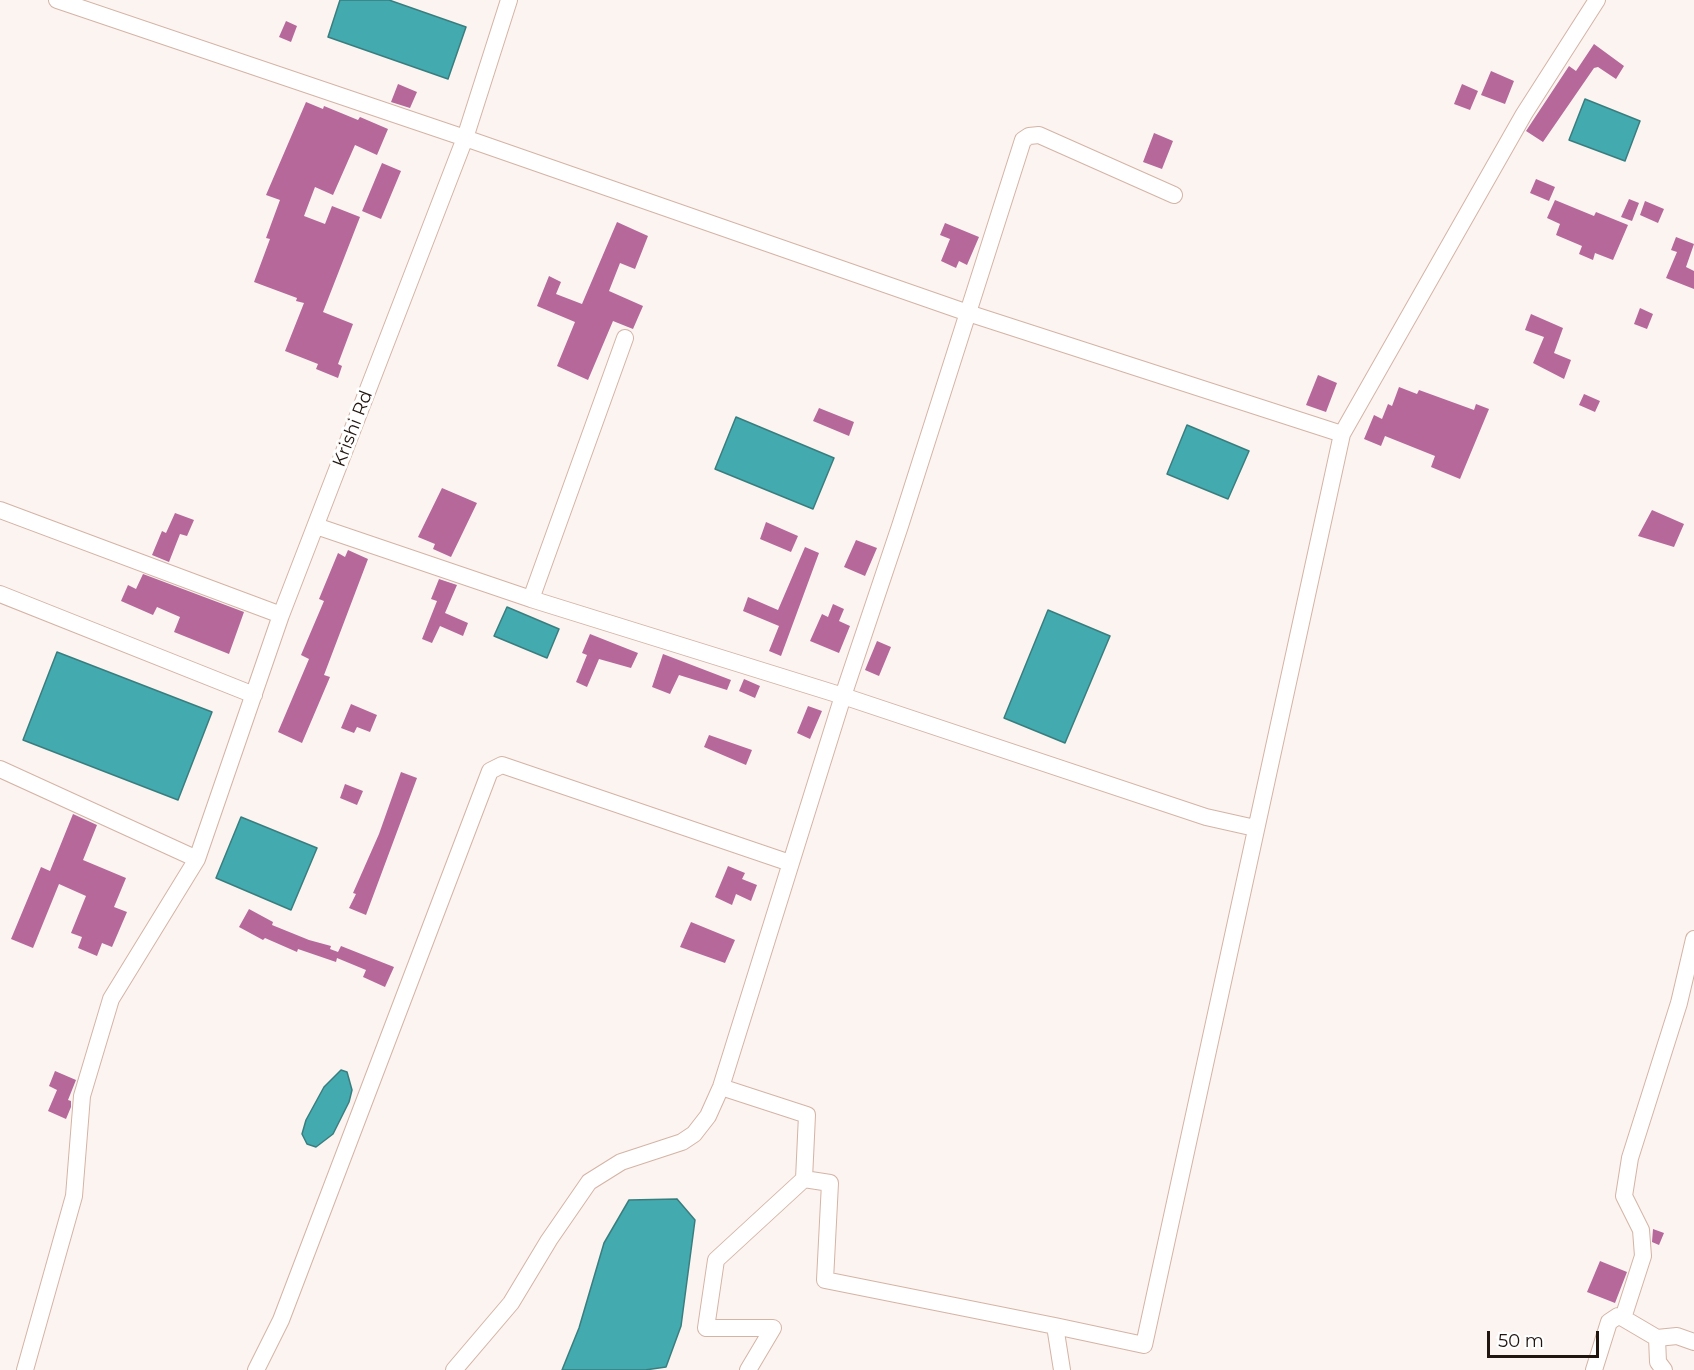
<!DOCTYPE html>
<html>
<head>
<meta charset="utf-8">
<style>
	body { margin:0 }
	#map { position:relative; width:1694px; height:1370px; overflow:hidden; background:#fbf4f1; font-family:Montserrat,sans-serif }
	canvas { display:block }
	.scale { position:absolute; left:1487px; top:1331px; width:112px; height:27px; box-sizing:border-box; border:3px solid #211510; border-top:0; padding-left:8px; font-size:18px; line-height:21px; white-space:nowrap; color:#211510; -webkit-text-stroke:4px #fff; paint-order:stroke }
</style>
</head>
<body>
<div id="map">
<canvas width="1694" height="1370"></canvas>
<div class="scale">50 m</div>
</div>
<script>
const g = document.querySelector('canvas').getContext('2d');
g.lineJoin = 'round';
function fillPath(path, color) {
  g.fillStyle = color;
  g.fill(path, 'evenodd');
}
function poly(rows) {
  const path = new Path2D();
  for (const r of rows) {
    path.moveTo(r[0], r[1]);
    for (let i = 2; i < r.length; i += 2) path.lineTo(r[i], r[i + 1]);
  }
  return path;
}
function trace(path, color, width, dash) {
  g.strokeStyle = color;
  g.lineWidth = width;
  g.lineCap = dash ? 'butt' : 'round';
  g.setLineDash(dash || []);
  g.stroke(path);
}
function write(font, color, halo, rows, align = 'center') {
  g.font = font + ' Montserrat,sans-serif';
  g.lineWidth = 6;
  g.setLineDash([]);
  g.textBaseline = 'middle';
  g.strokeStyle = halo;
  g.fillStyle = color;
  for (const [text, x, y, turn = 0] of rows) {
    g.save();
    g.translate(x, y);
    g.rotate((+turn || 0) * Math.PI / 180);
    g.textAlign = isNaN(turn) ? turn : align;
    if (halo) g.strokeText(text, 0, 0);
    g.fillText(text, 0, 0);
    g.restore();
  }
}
const water = poly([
	[340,0,389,0,466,27,448,79,328,37,340,0],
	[1585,99,1640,121,1625,161,1569,140,1585,99],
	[736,417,834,458,813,509,715,469,736,417],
	[1187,425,1249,451,1228,499,1167,474,1187,425],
	[507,607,559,629,547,658,494,636,507,607],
	[1048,610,1110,636,1065,743,1004,718,1048,610],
	[57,652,212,712,178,800,23,740,57,652],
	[241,817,317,848,291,910,216,878,241,817],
	[341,1070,347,1072,352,1090,349,1102,333,1134,316,1147,307,1144,302,1134,306,1120,324,1087,341,1070],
	[677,1199,695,1220,681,1326,666,1367,645,1370,562,1370,579,1328,604,1243,629,1200,677,1199]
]);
const building = poly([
	[286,21,297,26,291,42,279,37],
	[1594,44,1624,66,1616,79,1598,67,1594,68,1543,142,1526,131,1569,66,1576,71],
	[1491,71,1514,81,1505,104,1481,95],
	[398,84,417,92,410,108,391,102],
	[1462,84,1478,91,1470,110,1454,104],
	[306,102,323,109,324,106,358,120,360,117,388,129,377,155,355,145,333,195,315,187,304,216,325,224,332,206,360,217,323,312,353,324,338,364,342,366,338,378,316,369,318,364,285,351,304,303,296,301,297,298,254,282,270,239,266,238,280,200,266,195],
	[1154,133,1173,141,1162,169,1143,162],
	[382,163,401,171,381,219,362,211],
	[1536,179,1555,187,1549,201,1530,193],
	[1629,199,1639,203,1632,221,1621,217],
	[1555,200,1594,216,1596,212,1628,225,1613,260,1595,253,1593,260,1579,254,1582,246,1556,235,1560,224,1547,218],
	[1645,201,1664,209,1658,223,1640,215],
	[617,222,648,236,635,269,620,263,609,291,643,306,633,329,613,321,588,380,557,366,575,322,537,306,549,276,561,282,556,294,582,304],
	[945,223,979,237,967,265,959,261,956,268,941,261,950,239,940,235],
	[1676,237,1694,244,1686,267,1694,271,1694,289,1666,278,1677,252,1671,250],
	[1640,308,1653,314,1647,329,1634,324],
	[1531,314,1563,328,1554,353,1571,360,1564,379,1533,363,1544,337,1525,330],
	[1318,375,1337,383,1326,412,1306,405],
	[1399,387,1417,394,1419,390,1474,410,1476,404,1489,409,1460,479,1431,467,1435,456,1385,436,1381,446,1364,439,1374,415,1382,419,1388,404,1392,406],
	[1584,394,1600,401,1595,412,1579,405],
	[819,408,854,422,849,436,813,421],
	[442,488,477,503,451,557,433,549,435,544,418,537],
	[1652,510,1684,524,1674,547,1638,536],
	[175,513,194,520,187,536,180,534,169,562,152,555,162,531,166,533],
	[766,522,798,536,791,552,760,539],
	[856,540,877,548,865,576,844,567],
	[805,547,819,553,781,656,769,651,779,626,743,611,748,597,778,610],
	[348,550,368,559,324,675,330,677,302,743,278,732,309,659,301,655,324,601,319,599,338,553,345,557],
	[143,574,244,612,229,654,174,632,180,617,157,607,153,615,121,601,128,585,136,589],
	[439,579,457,585,445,613,468,623,463,636,440,626,432,643,422,639,437,601,431,599],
	[833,604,844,609,839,621,850,626,839,653,810,641,822,614,828,617],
	[590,634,638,653,631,668,599,659,587,687,576,682,587,655,582,653],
	[877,641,891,647,879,676,865,670],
	[663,654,731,680,727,690,679,675,670,694,652,687],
	[744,679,760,686,755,698,739,691],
	[351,704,377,715,370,732,357,727,354,733,341,728],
	[808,706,822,711,810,739,797,733],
	[709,735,752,750,746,765,704,747],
	[401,772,417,778,366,915,349,908,356,894,353,893,379,834],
	[345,784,363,791,357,805,340,798],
	[73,814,97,825,83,860,126,878,114,907,127,912,112,947,102,943,97,956,78,948,82,937,71,933,86,896,59,884,33,948,11,939,41,867,50,871],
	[728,866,745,873,742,879,757,885,751,901,736,894,732,905,715,897],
	[249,909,273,922,272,925,309,940,331,946,330,949,338,952,341,946,394,967,385,987,363,977,366,970,337,958,336,962,298,949,297,952,265,938,263,940,239,927],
	[691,922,735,940,725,963,680,947],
	[55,1071,76,1080,68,1100,71,1101,71,1107,66,1119,48,1111,57,1090,49,1086],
	[1653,1229,1664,1233,1659,1245,1652,1242],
	[1600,1261,1627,1272,1615,1303,1587,1292]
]);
const street = poly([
	[57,0,465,138,968,313,1342,434],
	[0,510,281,615],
	[316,526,531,599,843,696,1206,817,1255,828],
	[0,594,254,695],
	[531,599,625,338],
	[0,769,197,859,111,999,82,1096,74,1196,25,1370],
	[197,859,281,615,465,138,509,0],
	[721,1087,807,1115,804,1179,716,1260,706,1328,773,1328,748,1370],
	[804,1179,830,1183,825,1280,1055,1326,1062,1370],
	[1623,1318,1657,1338,1677,1336,1694,1342],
	[1055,1326,1144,1345,1342,434,1524,114,1597,0],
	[1657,1338,1658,1362,1664,1370],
	[256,1370,281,1320,490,771,502,765,790,863],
	[454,1370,511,1303,549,1240,589,1182,621,1162,682,1142,694,1134,708,1116,721,1087,843,696,900,526,1023,140,1029,136,1039,135,1174,195],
	[1594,1370,1609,1322,1618,1316,1623,1318,1643,1256,1641,1230,1624,1196,1630,1158,1679,1003,1694,939]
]);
const streetNames = [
	["Krishi Rd",353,429,-69]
];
fillPath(water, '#43abaf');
trace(water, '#397e7f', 1.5);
fillPath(building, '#b6689b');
trace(street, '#d5b3a5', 18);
trace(street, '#fff', 16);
write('18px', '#211510', '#fff', streetNames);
</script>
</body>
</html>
